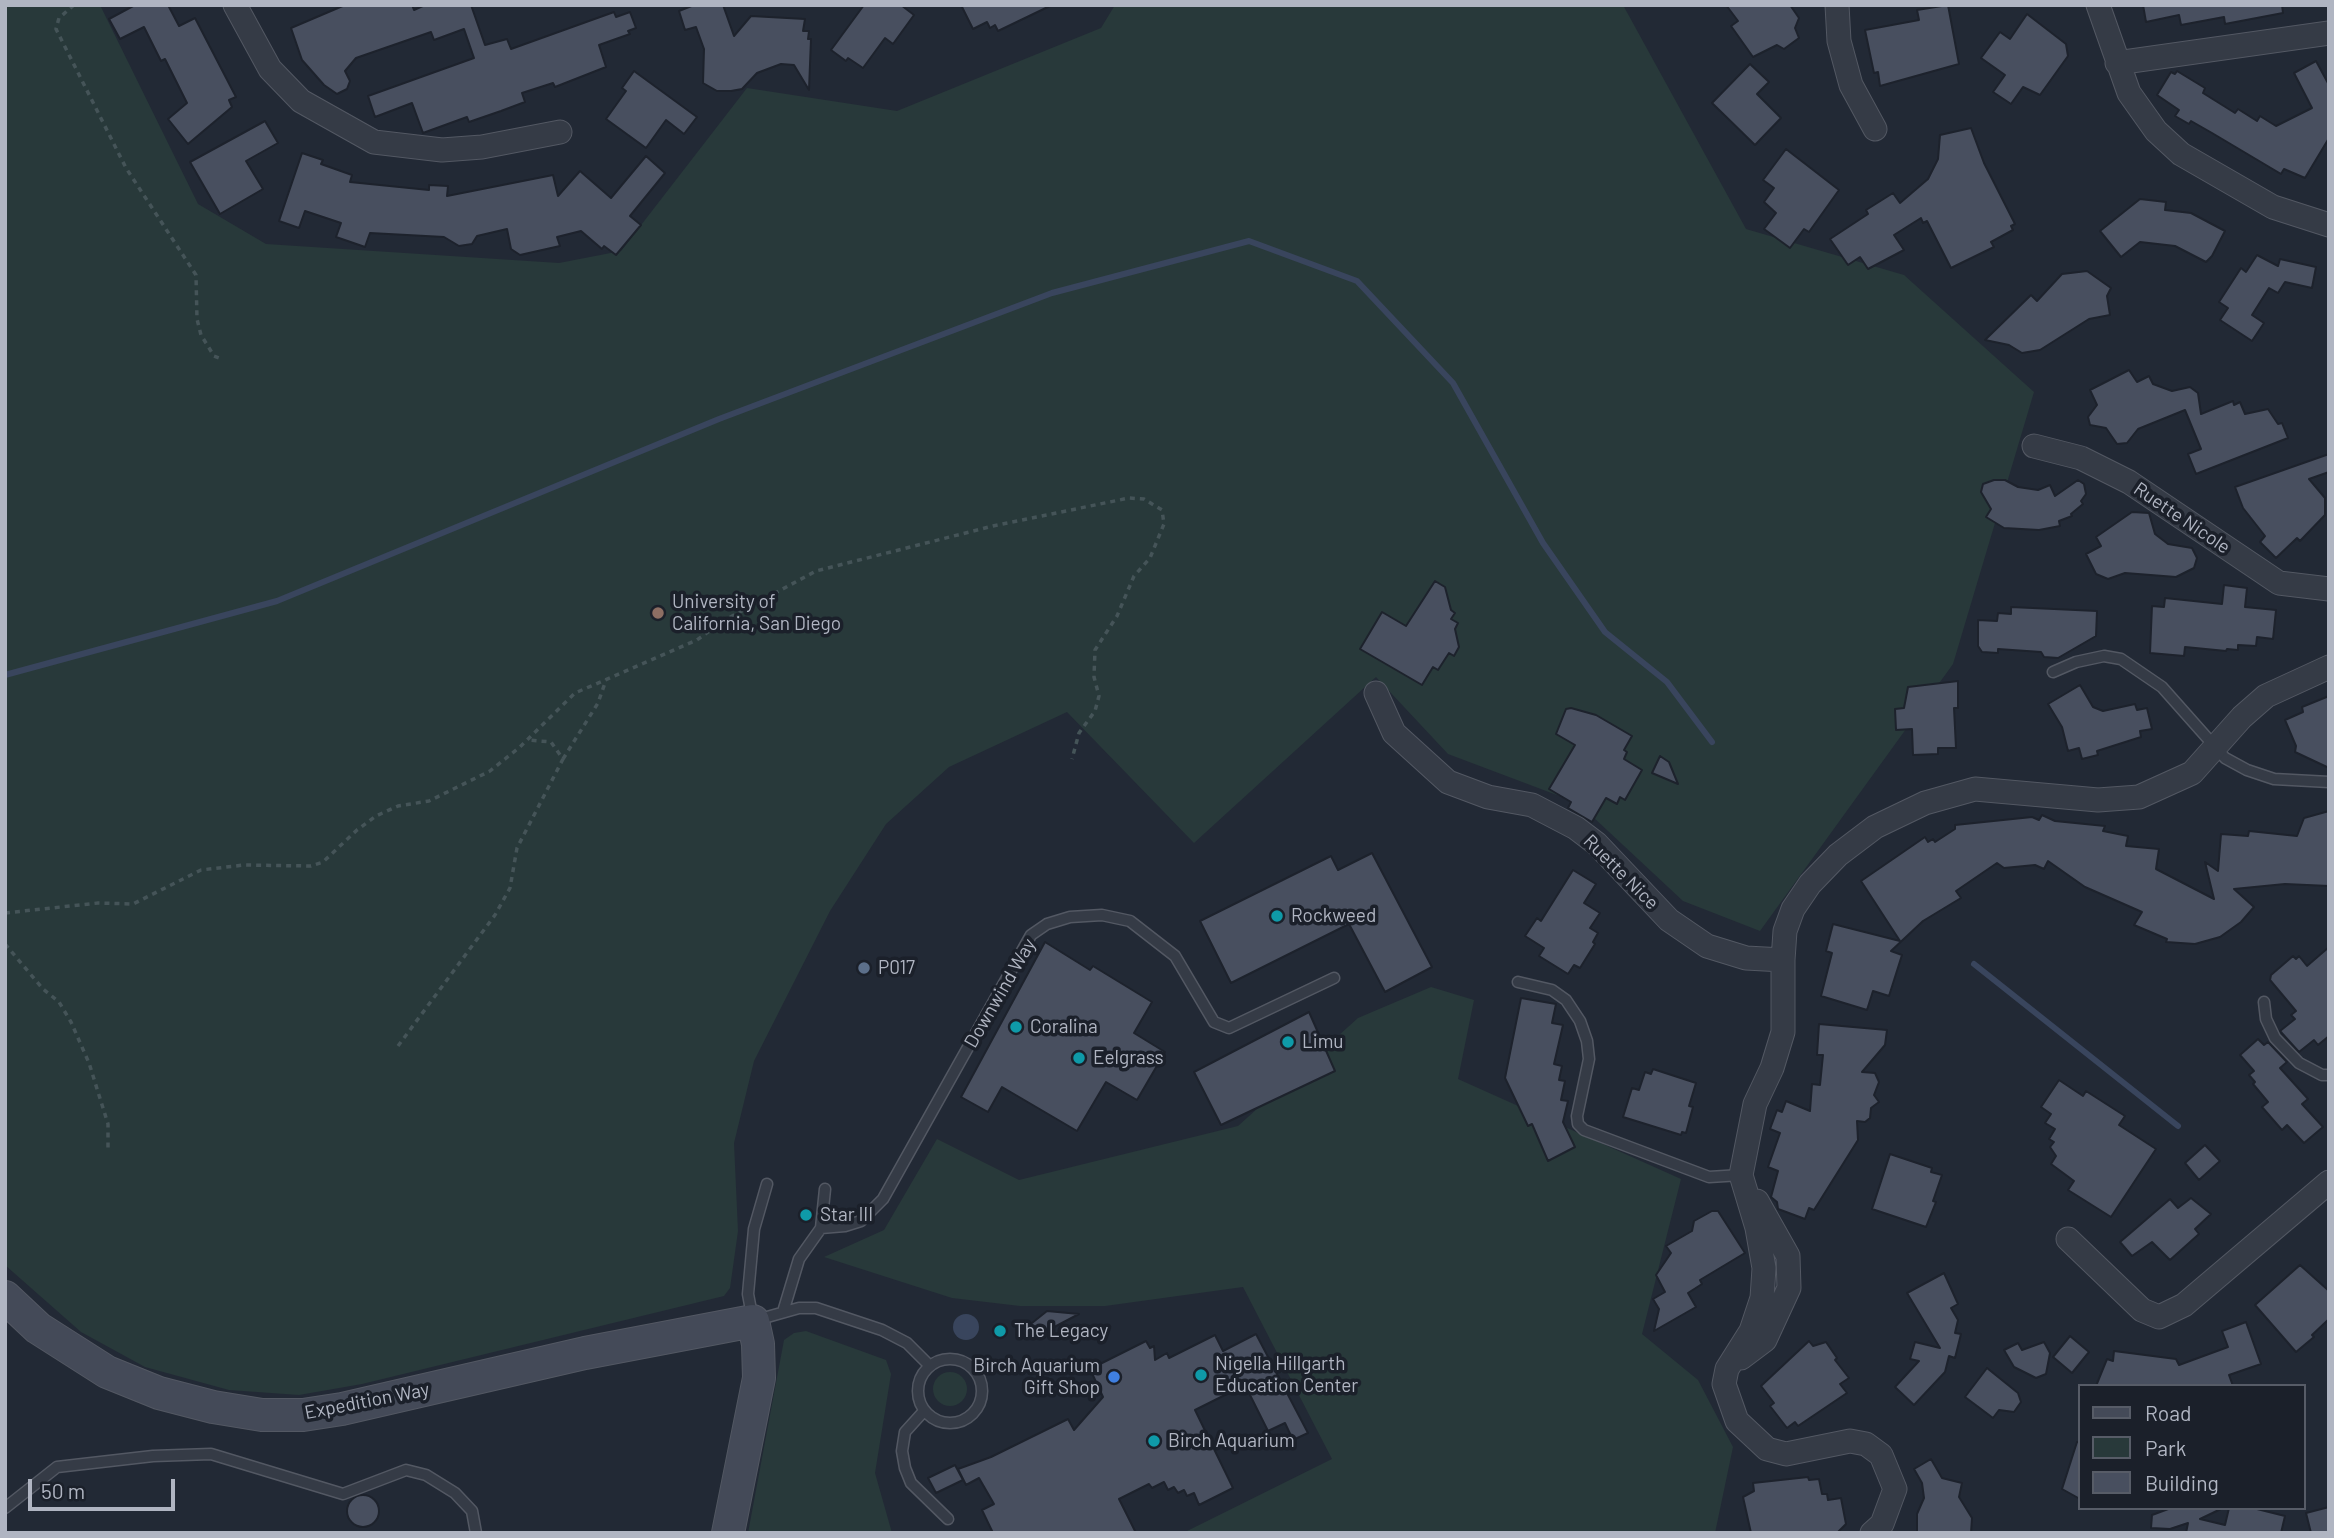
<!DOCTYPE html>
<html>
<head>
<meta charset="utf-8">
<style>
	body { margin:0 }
	#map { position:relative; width:2334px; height:1538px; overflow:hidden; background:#222935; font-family:Barlow,sans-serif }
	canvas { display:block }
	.frame { position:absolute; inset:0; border:7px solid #b0b5c2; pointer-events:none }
	.legend { position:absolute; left:2078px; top:1384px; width:228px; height:126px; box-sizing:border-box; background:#1b202a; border:2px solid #575c67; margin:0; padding:9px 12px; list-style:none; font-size:21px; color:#b0b5c2 }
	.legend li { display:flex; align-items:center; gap:14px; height:35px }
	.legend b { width:35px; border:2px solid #575c67 }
	.scale { position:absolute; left:28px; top:1479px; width:147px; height:32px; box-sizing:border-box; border:4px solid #b0b5c2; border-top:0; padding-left:9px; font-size:21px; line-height:24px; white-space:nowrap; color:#b0b5c2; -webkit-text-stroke:5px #1b202a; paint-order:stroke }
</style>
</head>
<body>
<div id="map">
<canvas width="2334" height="1538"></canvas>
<div class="frame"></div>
<ul class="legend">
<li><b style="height:9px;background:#444a58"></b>Road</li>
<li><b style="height:19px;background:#28393a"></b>Park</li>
<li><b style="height:19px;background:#484f5f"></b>Building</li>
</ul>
<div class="scale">50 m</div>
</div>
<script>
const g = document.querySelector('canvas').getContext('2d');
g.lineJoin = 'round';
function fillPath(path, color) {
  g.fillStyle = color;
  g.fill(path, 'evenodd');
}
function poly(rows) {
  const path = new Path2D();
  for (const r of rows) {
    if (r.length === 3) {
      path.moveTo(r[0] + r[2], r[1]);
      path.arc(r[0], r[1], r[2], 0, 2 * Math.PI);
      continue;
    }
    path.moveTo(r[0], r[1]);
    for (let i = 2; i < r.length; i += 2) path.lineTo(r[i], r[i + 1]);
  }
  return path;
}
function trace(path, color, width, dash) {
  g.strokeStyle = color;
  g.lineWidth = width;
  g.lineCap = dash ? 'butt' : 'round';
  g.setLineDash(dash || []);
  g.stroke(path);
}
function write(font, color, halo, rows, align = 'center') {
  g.font = font + ' Barlow,sans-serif';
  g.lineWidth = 7;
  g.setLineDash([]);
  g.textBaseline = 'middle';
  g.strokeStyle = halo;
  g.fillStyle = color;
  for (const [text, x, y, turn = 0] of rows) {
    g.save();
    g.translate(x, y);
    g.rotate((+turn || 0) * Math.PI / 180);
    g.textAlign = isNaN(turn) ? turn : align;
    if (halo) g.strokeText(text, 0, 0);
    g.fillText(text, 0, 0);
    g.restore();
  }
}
const green = poly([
	[5,5,100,5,198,204,266,244,559,263,621,251,747,88,897,111,1101,28,1115,5,1623,5,1746,229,1904,275,2034,392,1953,664,1760,931,1683,901,1578,803,1448,754,1376,677,1194,843,1067,712,949,767,886,824,830,911,754,1061,734,1143,738,1231,730,1288,724,1296,362,1384,299,1395,229,1390,145,1367,81,1332,5,1265],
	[1431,987,1474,1000,1458,1079,1681,1179,1642,1334,1698,1380,1733,1447,1715,1533,1183,1533,1332,1459,1243,1287,1105,1306,1020,1306,952,1298,824,1257,884,1230,937,1139,1019,1180,1238,1126,1358,1018],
	[806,1331,886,1360,891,1374,875,1473,892,1533,748,1533,784,1340,794,1333],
	[950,1389,17]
]);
const water = poly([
	[966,1327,13]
]);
const stream = poly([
	[5,675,277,601,719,419,1052,293,1249,241,1357,281,1453,383,1543,543,1605,632,1667,682,1712,742],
	[1974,964,2178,1126]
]);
const building = poly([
	[135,5,168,5,179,26,195,18,236,97,229,100,232,107,188,144,168,119,187,103,165,59,161,61,144,27,120,39,109,19,135,5],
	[345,5,412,5,414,10,425,5,471,5,485,45,507,39,511,49,614,12,616,17,630,12,636,28,628,31,630,34,599,45,606,67,555,87,553,83,522,93,525,102,501,111,469,122,467,117,423,133,412,103,375,117,368,96,474,58,464,29,434,40,431,32,356,58,345,71,350,81,347,89,337,94,324,85,302,60,291,28,345,5],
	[694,5,723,5,734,36,751,16,805,19,803,31,809,31,808,39,811,39,809,90,794,65,781,64,757,73,742,89,731,91,717,91,703,83,704,49,696,27,685,30,679,11,694,5],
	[864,5,901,5,914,15,893,44,885,38,863,68,848,58,846,61,831,50,864,5],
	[961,5,1052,5,998,31,995,25,990,28,987,22,973,29,961,5],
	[1726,5,1790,5,1799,18,1795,28,1799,38,1784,49,1777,45,1753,57,1731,26,1738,21,1726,5],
	[1948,5,1959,64,1880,86,1878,72,1874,73,1865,30,1919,20,1917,10,1948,5],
	[2143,5,2282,5,2283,13,2225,24,2224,17,2181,25,2179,15,2146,22,2143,5],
	[2027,14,2066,44,2068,56,2040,95,2023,87,2011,104,1993,92,2005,75,1981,58,2000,32,2010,39,2027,14],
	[2316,61,2329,85,2329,138,2305,178,2284,169,2281,174,2212,133,2191,121,2189,124,2175,116,2179,110,2157,95,2171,72,2175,74,2177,71,2205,88,2203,93,2235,113,2238,109,2257,121,2260,116,2276,126,2312,108,2294,73,2316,61],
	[1750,64,1769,82,1757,94,1781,118,1755,145,1712,103,1750,64],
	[634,71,697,117,684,134,666,120,646,148,606,119,626,91,622,88,634,71],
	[265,121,278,143,246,161,263,189,220,214,190,162,265,121],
	[1971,128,1984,163,2015,224,2011,226,2013,230,1991,242,1994,247,1951,268,1927,221,1923,223,1921,218,1894,235,1904,250,1868,269,1860,257,1848,265,1830,239,1868,214,1866,210,1893,193,1900,203,1928,179,1938,159,1940,135,1971,128],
	[1786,149,1839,190,1809,232,1804,229,1790,248,1764,229,1776,213,1764,202,1774,188,1763,180,1786,149],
	[302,153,323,160,321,164,352,175,350,182,429,190,429,185,448,186,447,196,553,175,558,196,580,171,611,198,646,156,665,173,630,216,641,225,616,255,604,246,602,249,581,231,557,237,560,246,520,255,511,249,507,229,477,236,472,244,459,246,444,237,370,233,365,247,336,237,341,223,305,211,299,228,279,221,302,153],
	[2140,199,2166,202,2165,210,2191,213,2225,231,2212,256,2206,262,2175,246,2140,242,2121,257,2100,231,2140,199],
	[2257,255,2278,266,2280,259,2316,267,2312,288,2285,282,2278,293,2269,288,2252,315,2264,323,2252,341,2220,320,2228,308,2219,302,2241,268,2246,272,2257,255],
	[2087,271,2111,288,2107,296,2110,315,2089,319,2040,350,2022,353,2009,345,1985,340,2031,295,2037,301,2062,274,2087,271],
	[2129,370,2137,382,2149,376,2153,384,2172,391,2190,387,2198,393,2201,414,2233,401,2234,405,2240,402,2245,414,2268,409,2278,424,2282,423,2288,438,2196,474,2188,454,2201,449,2185,410,2138,429,2127,443,2117,444,2106,428,2090,425,2088,417,2097,405,2090,390,2129,370],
	[2329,454,2329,472,2309,479,2325,498,2325,515,2300,541,2297,538,2276,558,2260,542,2265,536,2243,508,2235,487,2329,454],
	[1994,480,2005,480,2018,487,2038,490,2050,485,2055,496,2078,480,2084,484,2086,494,2081,501,2083,504,2071,514,2072,516,2059,521,2060,526,2039,530,2004,528,1986,517,1991,509,1981,492,1983,484,1994,480],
	[2132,512,2149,513,2155,534,2168,544,2192,548,2197,558,2194,568,2176,577,2125,573,2108,579,2096,574,2086,554,2101,546,2096,537,2132,512],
	[1435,581,1445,587,1451,610,1455,613,1451,619,1458,623,1455,629,1459,647,1454,656,1449,653,1438,670,1433,667,1422,685,1360,649,1382,612,1406,626,1435,581],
	[2224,585,2247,588,2245,607,2276,610,2273,639,2257,637,2256,646,2238,645,2238,650,2227,649,2226,651,2185,647,2184,656,2150,653,2152,606,2164,607,2165,598,2222,604,2224,585],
	[2011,607,2097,611,2096,636,2058,658,2044,657,2041,652,1998,649,1998,653,1982,652,1978,646,1978,620,1997,621,1998,613,2011,614,2011,607],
	[1958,681,1958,708,1954,708,1956,748,1938,748,1938,754,1913,755,1912,729,1896,730,1895,709,1904,708,1908,687,1958,681],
	[2080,685,2093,707,2103,711,2135,704,2137,710,2147,708,2152,729,2140,731,2141,737,2097,751,2098,755,2082,759,2079,748,2068,751,2062,727,2048,704,2080,685],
	[2329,696,2329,768,2295,752,2296,746,2285,720,2303,712,2302,707,2329,696],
	[1571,708,1596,715,1632,736,1624,750,1627,752,1624,759,1642,770,1625,800,1620,797,1617,804,1606,798,1592,822,1568,808,1571,802,1549,789,1575,745,1556,734,1566,709,1571,708],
	[1660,756,1669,762,1678,784,1652,773,1660,756],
	[2329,811,2329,886,2285,884,2234,889,2254,907,2241,922,2220,937,2195,944,2166,942,2167,939,2134,925,2142,912,2085,887,2048,861,2044,869,2035,865,2004,868,1997,863,1956,891,1961,898,1923,921,1891,951,1902,955,1889,996,1873,991,1867,1010,1821,996,1832,953,1826,951,1833,924,1900,941,1861,881,1925,837,1928,842,1933,839,1935,842,1955,829,1955,825,2032,817,2039,820,2042,815,2055,821,2105,826,2103,831,2128,836,2126,846,2159,849,2156,869,2214,899,2205,862,2218,871,2221,834,2248,836,2249,831,2297,836,2304,818,2329,811],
	[1372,853,1432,967,1385,992,1349,924,1231,983,1200,921,1331,856,1338,870,1372,853],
	[1573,870,1596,884,1584,903,1600,913,1590,928,1598,933,1593,942,1595,944,1580,968,1574,965,1568,974,1539,956,1544,948,1525,936,1537,918,1541,921,1573,870],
	[1045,942,1090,970,1093,966,1152,1002,1134,1033,1165,1052,1137,1100,1106,1082,1077,1131,1002,1087,988,1112,961,1097,1045,942],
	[2329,947,2329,1036,2318,1045,2314,1040,2299,1052,2280,1031,2295,1019,2291,1015,2296,1011,2270,980,2271,975,2293,956,2296,959,2299,956,2307,966,2329,947],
	[1521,998,1556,1004,1552,1023,1563,1025,1554,1064,1562,1066,1559,1080,1565,1081,1561,1100,1568,1101,1563,1122,1575,1147,1548,1161,1532,1124,1528,1126,1505,1078,1521,998],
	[1309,1012,1335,1071,1221,1125,1194,1072,1309,1012],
	[1819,1024,1887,1030,1885,1045,1862,1072,1875,1073,1879,1082,1874,1095,1879,1102,1871,1108,1870,1118,1865,1122,1857,1121,1858,1140,1814,1210,1809,1208,1805,1219,1778,1209,1777,1202,1771,1197,1778,1171,1768,1167,1780,1133,1770,1129,1777,1110,1782,1112,1786,1101,1810,1111,1812,1084,1820,1085,1823,1055,1817,1055,1819,1024],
	[2258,1039,2264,1045,2268,1042,2287,1062,2280,1068,2308,1099,2302,1104,2323,1127,2304,1143,2287,1125,2282,1130,2262,1107,2268,1102,2253,1084,2255,1082,2249,1075,2254,1071,2240,1055,2258,1039],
	[1653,1069,1696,1083,1689,1106,1693,1107,1686,1133,1682,1132,1681,1135,1623,1117,1632,1088,1639,1090,1645,1072,1651,1074,1653,1069],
	[2059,1080,2083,1096,2086,1091,2125,1116,2119,1125,2156,1149,2111,1217,2068,1190,2074,1181,2051,1164,2056,1156,2050,1147,2054,1142,2049,1139,2055,1129,2045,1123,2051,1114,2041,1107,2059,1080],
	[2205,1145,2220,1161,2199,1180,2185,1163,2205,1145],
	[1890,1154,1932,1168,1931,1172,1942,1175,1933,1201,1936,1202,1926,1227,1872,1209,1890,1154],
	[2191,1198,2211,1214,2195,1229,2199,1234,2170,1260,2152,1242,2132,1256,2120,1242,2170,1199,2178,1208,2191,1198],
	[1712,1211,1718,1211,1745,1253,1700,1280,1702,1284,1688,1293,1696,1307,1654,1331,1659,1309,1653,1299,1665,1292,1656,1275,1671,1253,1666,1246,1692,1231,1694,1221,1712,1211],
	[2300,1265,2329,1291,2329,1319,2312,1335,2314,1337,2296,1352,2255,1305,2300,1265],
	[1944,1273,1958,1304,1951,1308,1958,1320,1955,1333,1961,1334,1955,1358,1949,1356,1945,1372,1914,1405,1895,1387,1919,1361,1910,1359,1915,1342,1940,1348,1907,1293,1944,1273],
	[1047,1311,1079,1314,1043,1333,1027,1327,1047,1311],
	[2246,1322,2261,1364,2229,1375,2233,1386,2096,1386,2107,1359,2113,1361,2114,1351,2176,1359,2179,1365,2228,1347,2222,1331,2246,1322],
	[1256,1334,1308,1433,1293,1440,1285,1423,1268,1431,1245,1385,1195,1410,1233,1488,1199,1505,1194,1493,1187,1496,1184,1490,1178,1493,1174,1487,1168,1490,1164,1482,1152,1488,1149,1484,1119,1499,1136,1533,993,1533,982,1510,994,1504,979,1478,966,1485,958,1469,991,1457,1068,1419,1074,1430,1103,1397,1090,1369,1146,1341,1150,1348,1154,1346,1155,1360,1167,1353,1169,1358,1215,1335,1223,1351,1256,1334],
	[2070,1336,2089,1352,2072,1373,2053,1357,2070,1336],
	[1809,1341,1813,1346,1826,1342,1837,1358,1835,1360,1849,1378,1840,1384,1847,1393,1798,1426,1795,1422,1787,1428,1770,1406,1774,1403,1761,1386,1809,1341],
	[2044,1342,2050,1353,2046,1374,2036,1378,2014,1367,2004,1350,2018,1343,2022,1350,2044,1342],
	[1987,1368,2018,1393,2021,1402,2014,1412,1999,1410,1993,1418,1965,1397,1987,1368],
	[2077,1442,2080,1442,2080,1499,2062,1489,2077,1442],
	[1931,1459,1942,1478,1962,1483,1959,1497,1972,1518,1971,1533,1917,1533,1917,1514,1924,1498,1922,1483,1914,1469,1931,1459],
	[955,1465,963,1480,936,1493,928,1478,955,1465],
	[1808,1477,1809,1480,1819,1479,1822,1494,1827,1494,1828,1500,1841,1498,1846,1524,1837,1533,1751,1533,1743,1497,1754,1491,1753,1483,1808,1477],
	[363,1511,16],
	[2329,1507,2329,1533,2311,1533,2306,1513,2329,1507],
	[2171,1508,2223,1508,2200,1519,2225,1525,2229,1508,2253,1508,2285,1516,2281,1533,2186,1533,2188,1523,2170,1529,2151,1528,2152,1515,2171,1508]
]);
const path = poly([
	[74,5,59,18,56,29,126,168,196,275,197,319,201,335,214,356,222,359],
	[563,759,598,703,606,680],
	[5,913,98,903,133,904,201,870,244,865,311,866,323,862,357,830,376,816,398,806,429,801,490,771,520,747,575,693,697,640,723,621,816,571,993,526,1129,498,1144,499,1162,510,1164,524,1150,558,1134,576,1117,616,1095,650,1094,677,1099,696,1095,711,1079,733,1072,759],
	[5,944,43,989,59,1002,71,1022,89,1063,108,1124,108,1149],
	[398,1046,495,915,510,888,517,848,563,759,551,742,528,740]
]);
const lane = poly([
	[2053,672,2076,662,2104,656,2121,659,2162,687,2225,758,2247,770,2274,779,2329,782],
	[1518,982,1552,990,1566,1000,1580,1021,1587,1041,1589,1059,1577,1116,1578,1124,1584,1130,1709,1177,1741,1175],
	[2264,1002,2266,1019,2275,1038,2299,1063,2322,1075,2329,1075],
	[767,1184,754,1229,748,1294,753,1321,799,1308,816,1308,882,1330,907,1343,929,1365],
	[821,1228,845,1226,861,1221,883,1199,1031,935,1047,924,1070,917,1102,915,1130,921,1175,956,1214,1022,1229,1028,1334,978],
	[783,1312,799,1259,821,1228,825,1189],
	[950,1391,32],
	[924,1411,905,1432,902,1451,905,1468,911,1483,948,1519],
	[5,1508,57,1467,153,1456,211,1454,343,1494,406,1470,426,1475,455,1493,472,1511,476,1533]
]);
const street = poly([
	[235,5,270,69,301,101,374,142,442,150,482,147,560,132],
	[1837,5,1839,41,1851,85,1875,129],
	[2098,5,2129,93,2156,131,2181,154,2273,207,2329,225],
	[2117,63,2329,33],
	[2034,446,2081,458,2129,482,2279,583,2329,589],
	[1376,693,1394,733,1448,782,1488,797,1532,805,1576,828,1597,844,1669,920,1707,946,1746,958,1783,960],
	[2068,1239,2142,1310,2159,1317,2184,1305,2329,1182],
	[1741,1358,1765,1340,1789,1288,1788,1256,1757,1201],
	[1872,1533,1882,1524,1895,1489,1881,1455,1866,1444,1850,1441,1786,1454,1767,1449,1737,1421,1724,1384,1727,1369,1751,1331,1762,1298,1764,1268,1757,1228,1741,1175,1755,1104,1772,1068,1783,1032,1783,960,1785,931,1793,909,1810,884,1838,855,1875,827,1925,803,1975,789,2098,800,2139,797,2192,773,2242,717,2266,696,2329,667]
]);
const secondary = poly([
	[5,1297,38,1328,107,1372,159,1393,213,1407,262,1415,303,1415,342,1409,585,1353,753,1321,758,1344,759,1378,728,1533]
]);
const markers = [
	[658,613,7,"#8d6e63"],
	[1277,916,7,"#0f9aa8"],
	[864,968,7,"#5c6f8a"],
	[1016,1027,7,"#0f9aa8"],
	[1288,1042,7,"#0f9aa8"],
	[1079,1058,7,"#0f9aa8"],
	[806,1215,7,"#0f9aa8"],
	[1000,1331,7,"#0f9aa8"],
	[1201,1375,7,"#0f9aa8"],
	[1114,1377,7,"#3f7fe0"],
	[1154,1441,7,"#0f9aa8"]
];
const streetNames = [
	["Ruette Nicole",2182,518,34],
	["Ruette Nice",1621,872,45],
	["Downwind Way",1000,993,-60],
	["Expedition Way",367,1401,-11]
];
const poiNames = [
	["University of",672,602],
	["California, San Diego",672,624],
	["Rockweed",1291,916],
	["P017",878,968],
	["Coralina",1030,1027],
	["Limu",1302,1042],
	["Eelgrass",1093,1058],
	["Star III",820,1215],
	["The Legacy",1014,1331],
	["Nigella Hillgarth",1215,1364],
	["Education Center",1215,1386],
	["Birch Aquarium",1100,1366,"right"],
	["Gift Shop",1100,1388,"right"],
	["Birch Aquarium",1168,1441]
];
fillPath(green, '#28393a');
fillPath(water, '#39455d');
trace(stream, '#39455d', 6);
fillPath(building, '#484f5f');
trace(building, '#1d222c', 2);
trace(lane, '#535863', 13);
trace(street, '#535863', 25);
trace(secondary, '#535863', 34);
trace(path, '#455458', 3.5, [5, 5]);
trace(lane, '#353b46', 10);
trace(street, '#353b46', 23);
trace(secondary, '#444a58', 32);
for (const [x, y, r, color] of markers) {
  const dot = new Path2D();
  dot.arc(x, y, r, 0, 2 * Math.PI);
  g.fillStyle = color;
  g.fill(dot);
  trace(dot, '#1b202a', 2.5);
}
write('19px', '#b0b5c2', '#1b202a', streetNames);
write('19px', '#b0b5c2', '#1b202a', poiNames, 'left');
</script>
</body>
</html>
